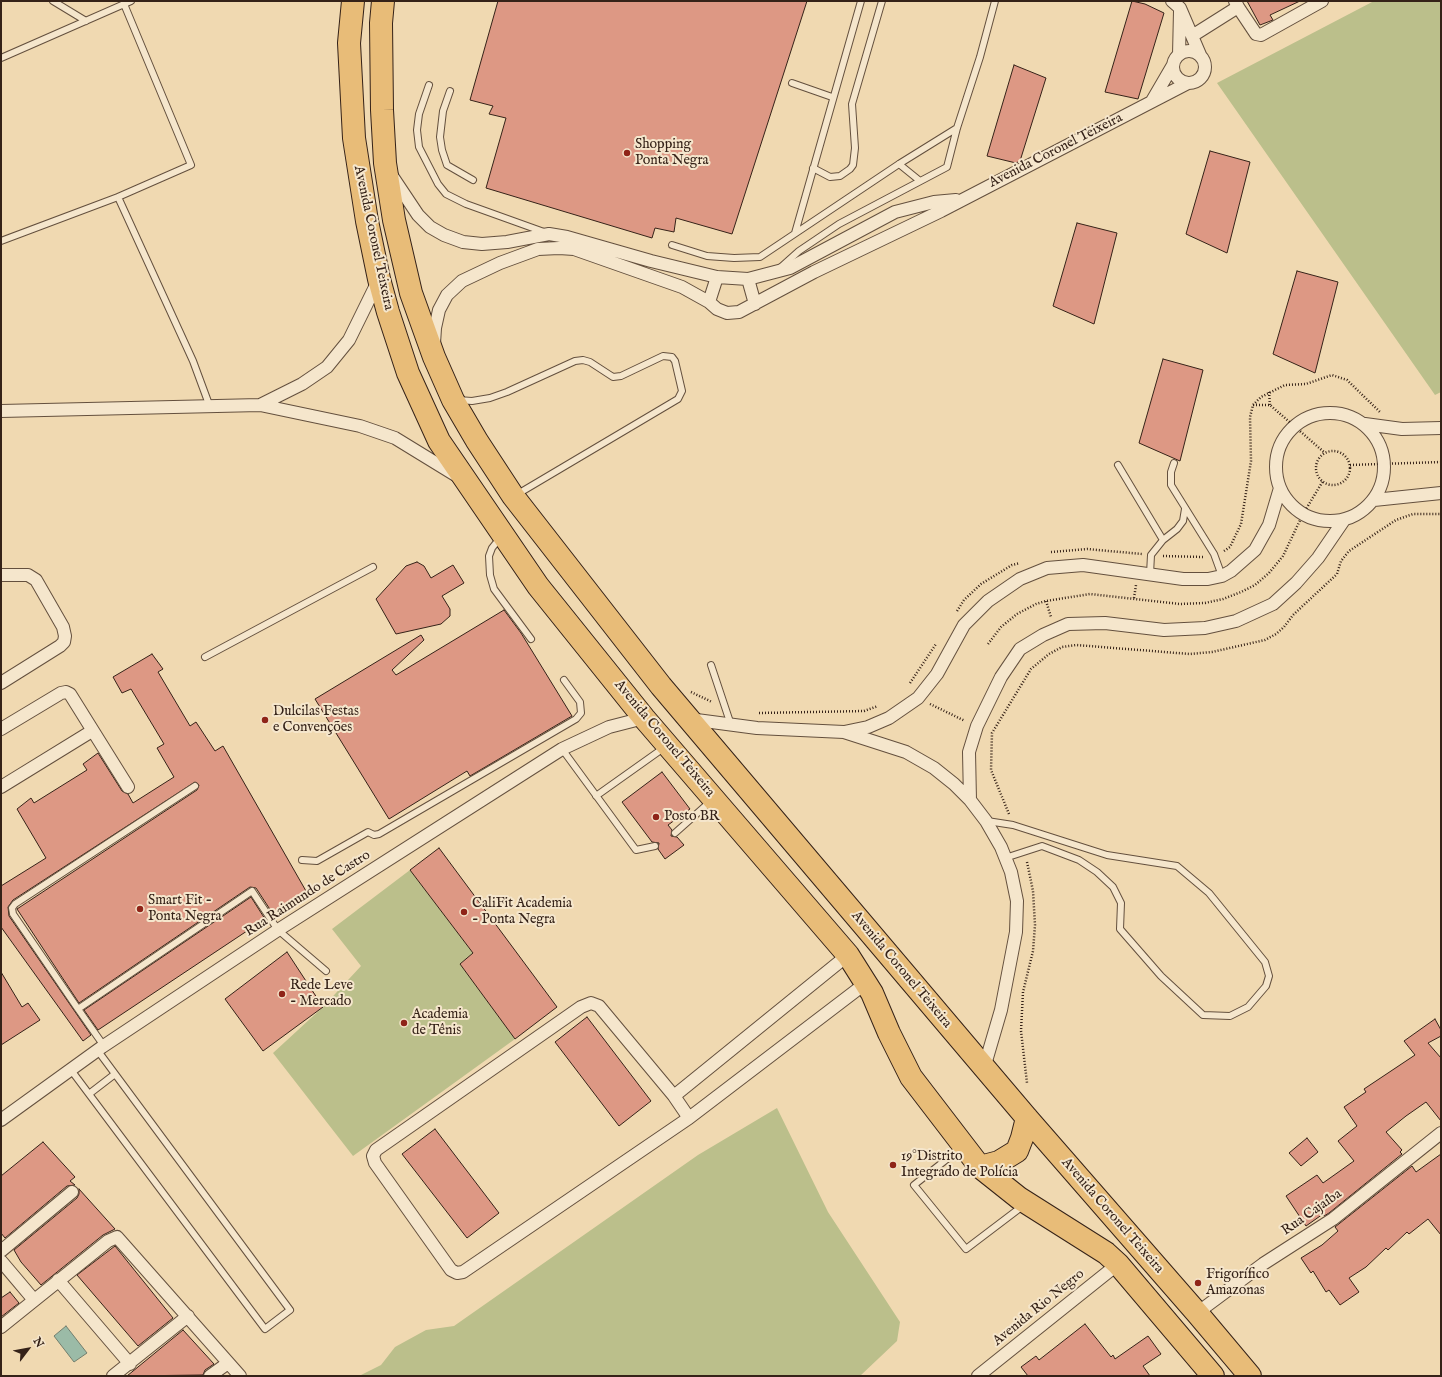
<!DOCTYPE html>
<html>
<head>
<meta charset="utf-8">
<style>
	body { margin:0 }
	#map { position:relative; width:1442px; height:1377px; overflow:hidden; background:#f0d9b1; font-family:"IM FELL English",serif }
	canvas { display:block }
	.frame { position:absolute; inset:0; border:2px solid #352218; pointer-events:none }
	.north { position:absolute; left:8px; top:1329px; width:40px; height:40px; -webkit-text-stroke:3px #f5e6cc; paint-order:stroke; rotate:58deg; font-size:11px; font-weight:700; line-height:16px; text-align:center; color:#352218 }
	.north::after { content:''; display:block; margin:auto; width:14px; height:18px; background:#352218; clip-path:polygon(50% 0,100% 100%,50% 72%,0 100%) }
</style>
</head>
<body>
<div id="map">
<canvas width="1442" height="1377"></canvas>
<div class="frame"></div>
<div class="north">N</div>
</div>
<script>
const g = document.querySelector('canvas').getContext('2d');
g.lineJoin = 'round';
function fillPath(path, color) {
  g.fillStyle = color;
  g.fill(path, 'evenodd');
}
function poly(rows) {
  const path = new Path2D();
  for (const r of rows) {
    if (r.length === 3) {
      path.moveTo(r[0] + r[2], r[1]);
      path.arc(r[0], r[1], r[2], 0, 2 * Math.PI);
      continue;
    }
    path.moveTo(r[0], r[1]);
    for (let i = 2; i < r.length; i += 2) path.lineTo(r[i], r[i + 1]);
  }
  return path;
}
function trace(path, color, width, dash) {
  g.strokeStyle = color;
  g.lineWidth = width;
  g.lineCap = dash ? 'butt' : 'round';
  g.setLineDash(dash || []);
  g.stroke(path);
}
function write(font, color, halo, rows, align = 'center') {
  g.font = font + ' "IM FELL English",serif';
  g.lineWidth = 4;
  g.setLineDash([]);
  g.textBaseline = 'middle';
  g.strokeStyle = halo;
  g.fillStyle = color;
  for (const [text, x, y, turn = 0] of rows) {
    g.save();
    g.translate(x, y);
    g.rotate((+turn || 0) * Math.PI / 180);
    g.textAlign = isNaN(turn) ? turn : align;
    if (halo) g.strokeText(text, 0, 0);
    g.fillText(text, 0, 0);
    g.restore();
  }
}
const green = poly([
	[1374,1,1441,1,1441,392,1435,395,1217,83],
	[410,870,473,953,460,964,515,1039,353,1156,273,1053,323,1007,361,966,332,929],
	[777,1108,828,1212,900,1322,897,1341,860,1376,359,1376,381,1365,395,1347,426,1330,454,1326,698,1155]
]);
const water = poly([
	[66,1326,87,1353,74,1362,54,1336,66,1326]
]);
const building = poly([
	[498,1,807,1,732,234,676,218,674,232,655,228,652,238,486,188,506,118,489,114,493,106,470,100,498,1],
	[1132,1,1145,4,1164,13,1138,99,1105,92,1132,1],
	[1247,1,1300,1,1270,15,1273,20,1260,25,1247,1],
	[1014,65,1046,78,1020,161,1016,163,987,156,1014,65],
	[1210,151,1250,162,1227,253,1186,234,1210,151],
	[1077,223,1117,233,1094,324,1053,306,1077,223],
	[1297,271,1338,282,1315,373,1273,354,1297,271],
	[1163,359,1203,370,1180,461,1139,443,1163,359],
	[417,562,424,566,431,578,453,565,464,583,442,596,450,609,450,616,441,624,396,634,376,599,406,566,417,562],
	[504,610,521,633,572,716,470,776,467,771,389,819,315,699,421,635,424,640,392,670,396,675,504,610],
	[152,654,163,669,158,672,190,726,196,722,215,751,223,746,306,891,273,914,256,888,250,887,79,1003,17,909,197,790,199,785,195,782,13,900,8,907,9,916,91,1035,83,1041,1,927,1,886,46,858,17,809,31,798,34,803,87,770,83,764,98,753,122,791,128,794,133,803,174,777,157,748,164,744,131,689,122,693,113,677,152,654],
	[662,772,690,809,668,825,672,830,671,836,677,837,684,845,665,859,658,849,659,843,652,842,622,802,662,772],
	[439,848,557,1007,515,1039,460,964,473,953,410,870,439,848],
	[251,897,265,919,98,1030,84,1010,251,897],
	[287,952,323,1007,263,1051,225,999,287,952],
	[1,972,22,1007,28,1003,40,1020,1,1045,1,972],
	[587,1017,651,1101,619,1126,555,1042,587,1017],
	[1435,1019,1441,1030,1441,1036,1428,1043,1441,1058,1441,1121,1426,1102,1406,1116,1386,1132,1402,1150,1400,1152,1402,1154,1329,1213,1324,1216,1323,1214,1306,1226,1286,1196,1317,1175,1323,1183,1354,1161,1338,1141,1357,1126,1344,1107,1366,1092,1364,1089,1415,1055,1404,1041,1435,1019],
	[435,1129,499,1213,467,1238,402,1154,435,1129],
	[1307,1138,1318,1152,1301,1166,1289,1153,1307,1138],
	[43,1142,75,1177,70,1181,75,1185,67,1186,5,1238,1,1233,1,1176,43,1142],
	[1441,1154,1441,1235,1428,1219,1409,1234,1407,1232,1388,1250,1386,1248,1366,1267,1349,1278,1359,1292,1340,1305,1329,1290,1326,1292,1313,1271,1311,1273,1301,1258,1322,1245,1338,1231,1335,1227,1412,1166,1416,1172,1441,1154],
	[79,1189,115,1229,103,1235,41,1285,21,1262,14,1250,77,1198,79,1194,79,1189],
	[115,1246,173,1318,138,1346,77,1275,115,1246],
	[10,1292,19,1303,1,1317,1,1298,10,1292],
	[1085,1324,1111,1357,1113,1355,1115,1359,1148,1336,1161,1354,1143,1366,1150,1376,1028,1376,1021,1367,1036,1356,1039,1360,1085,1324],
	[183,1330,214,1364,205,1370,203,1375,127,1376,183,1330]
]);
const path = poly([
	[1269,392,1270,405],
	[1253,405,1270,405,1325,453],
	[1333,468,17],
	[1350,465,1441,462],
	[1224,551,1230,547,1241,524,1251,461,1250,417,1253,405,1261,397,1285,385,1306,384,1332,375,1347,380,1380,412],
	[1051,552,1087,549,1142,554],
	[1163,556,1203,557],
	[1134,598,1136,585],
	[1046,601,1051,617],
	[957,611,964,600,981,584,1012,565,1020,563],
	[988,644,1001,627,1017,614,1036,604,1046,601,1090,594,1180,604,1205,603,1223,599,1241,592,1255,585,1269,573,1283,556,1303,514,1323,481],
	[910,683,936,644],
	[691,692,712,702],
	[930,704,965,721],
	[759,713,864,711,878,706],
	[1009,814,991,770,992,733,1031,669,1049,654,1062,647,1076,645,1190,654,1212,652,1265,640,1276,634,1284,627,1293,615,1337,574,1341,561,1349,551,1396,520,1413,514,1441,514],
	[1027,862,1033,891,1035,925,1033,951,1023,992,1021,1031,1027,1083]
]);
const lane = poly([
	[53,1,86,21],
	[1,58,131,1],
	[792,83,832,97],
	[429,85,419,114,417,130,419,147,438,184,446,194,466,204,544,232],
	[450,91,443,111,440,137,442,150,447,165,473,180],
	[899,164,920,181],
	[813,168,830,177,840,176,850,169,853,165,855,148,852,104,882,1],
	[118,197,191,165,124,4],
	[795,233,861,1],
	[1,241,118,197,193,361,210,407],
	[672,245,707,256,734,258,760,257,899,164,957,128],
	[780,268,799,251,839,224,947,167,957,128,980,57,995,1],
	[458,400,472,401,490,398,507,392,575,361,583,360,590,362,613,377,621,376,663,356,672,357,675,361,682,391,678,399,516,495],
	[1174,463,1171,472,1171,485,1214,554,1222,576],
	[1118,465,1163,540],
	[500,538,492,548,489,556,490,575,494,589,531,639],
	[1150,574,1151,555,1163,540,1177,529,1183,521,1185,509],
	[205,657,373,567],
	[711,665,731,725],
	[562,749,636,850,655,846],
	[596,796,665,747],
	[987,821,1013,825,1107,855,1177,866,1209,893,1265,962,1269,976,1266,986,1248,1007,1230,1016,1203,1015,1161,976,1120,929,1121,903,1113,887,1097,872,1079,860,1042,846,1005,858],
	[675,833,711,801],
	[302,860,317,861,368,832,374,835,379,834,576,719,581,713,580,702,564,680],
	[78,1009,13,914,12,908,15,904,195,786],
	[104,1046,78,1009,252,891,278,930,326,971],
	[71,1070,265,1329,290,1310,98,1051],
	[89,1094,115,1074],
	[961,1148,914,1185,966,1249,1024,1205]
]);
const street = poly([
	[1172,1,1180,8,1201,57],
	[1238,7,1256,34,1261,35,1322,1],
	[1192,36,1238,7,1235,1],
	[1189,67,16],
	[1179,55,1180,11],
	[1152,101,1173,65],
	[392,176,418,215,430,227,444,235,463,242,482,244,507,242,549,234,567,237,651,261,717,277,748,279,790,268,895,212,934,202,956,200],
	[748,279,755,304],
	[709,302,717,277],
	[434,344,435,328,439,310,447,295,462,281,500,263,538,249,559,248,574,249,682,287,709,302,717,309,727,313,739,312,814,272,941,211,1188,83],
	[260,405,302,384,327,367,349,340,379,279],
	[1,411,260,405,360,426,395,438,457,476],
	[1330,467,54],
	[1365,424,1402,429,1441,428],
	[1374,500,1441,493],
	[1,575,28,575,36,580,63,627,65,636,64,642,60,646,1,683],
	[689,719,757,728,844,732,906,752,934,768,954,784,970,800,986,821,1001,847,1011,872,1017,901,1016,932,1001,1010,984,1068],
	[1,729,61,693,66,692,70,694,128,787],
	[844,732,868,727,889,718,918,698,937,674,964,625,988,601,1020,579,1047,568,1083,565,1183,579,1208,579,1222,576,1231,571,1255,550,1269,525,1280,488],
	[1,787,92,731],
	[970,800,969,752,977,726,1001,677,1020,649,1043,635,1068,624,1105,623,1164,630,1205,628,1236,621,1273,604,1296,583,1318,558,1344,520],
	[674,1096,848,955],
	[689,1118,674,1096,599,1006,591,1003,581,1007,376,1150,373,1156,375,1163,451,1270,457,1273,463,1272,689,1118,866,983],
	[1,1120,102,1047,278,930,562,749,609,727,644,718],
	[1,1251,72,1192],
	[1,1261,34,1300],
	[58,1280,130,1364],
	[1197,1313,1263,1264,1333,1219,1441,1133],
	[1,1327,108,1241,117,1237,240,1376],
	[113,1376,188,1316],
	[210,1376,228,1363],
	[978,1376,1118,1264]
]);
const highway = poly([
	[353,1,349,43,354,138,367,221,379,279,388,312,408,373,439,441,538,586,644,718,848,955,872,993,889,1033,911,1077,980,1167,1019,1198,1106,1253,1118,1264,1213,1376],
	[383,1,381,23,382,110,385,163,394,220,411,293,434,357,453,400,477,441,513,496,661,686,1027,1118,1197,1313,1250,1376],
	[980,1167,999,1162,1017,1151,1022,1138,1027,1118]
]);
const markers = [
	[627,153,4,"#8f2418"],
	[265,720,4,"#8f2418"],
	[656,817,4,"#8f2418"],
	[140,909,4,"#8f2418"],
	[464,912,4,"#8f2418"],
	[282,994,4,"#8f2418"],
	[404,1023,4,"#8f2418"],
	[893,1165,4,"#8f2418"],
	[1198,1283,4,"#8f2418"]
];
const poiNames = [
	["Shopping",635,145],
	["Ponta Negra",635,161],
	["Dulcilas Festas",273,712],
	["e Convenções",273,728],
	["Posto BR",664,817],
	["Smart Fit -",148,901],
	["Ponta Negra",148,917],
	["CaliFit Academia",472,904],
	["- Ponta Negra",472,920],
	["Rede Leve",290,986],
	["- Mercado",290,1002],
	["Academia",412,1015],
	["de Tênis",412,1031],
	["19°Distrito",901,1157],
	["Integrado de Polícia",901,1173],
	["Frigorífico",1206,1275],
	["Amazonas",1206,1291]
];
const streetNames = [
	["Avenida Coronel Teixeira",1056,151,-27],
	["Avenida Coronel Teixeira",373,238,78],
	["Avenida Coronel Teixeira",664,739,50],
	["Rua Raimundo de Castro",308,894,-33],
	["Avenida Coronel Teixeira",901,970,50],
	["Rua Cajaíba",1312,1213,-35],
	["Avenida Coronel Teixeira",1112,1216,49],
	["Avenida Rio Negro",1039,1308,-39]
];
fillPath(green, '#bbbf8b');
fillPath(water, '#9bbba7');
trace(water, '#727e6e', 1);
fillPath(building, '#dd9884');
trace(building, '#352218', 1);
trace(lane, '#64503e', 8);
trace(street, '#64503e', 14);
trace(highway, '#352218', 24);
trace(path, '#352218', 2.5, [1, 2]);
trace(lane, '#f5e6cc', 6);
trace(street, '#f5e6cc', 12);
trace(highway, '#e8bc78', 22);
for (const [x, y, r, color] of markers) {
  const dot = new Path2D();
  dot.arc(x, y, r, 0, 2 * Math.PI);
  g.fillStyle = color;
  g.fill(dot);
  trace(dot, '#f5e6cc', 1.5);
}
write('14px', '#352218', '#f5e6cc', poiNames, 'left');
write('14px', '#352218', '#f5e6cc', streetNames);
</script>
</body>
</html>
